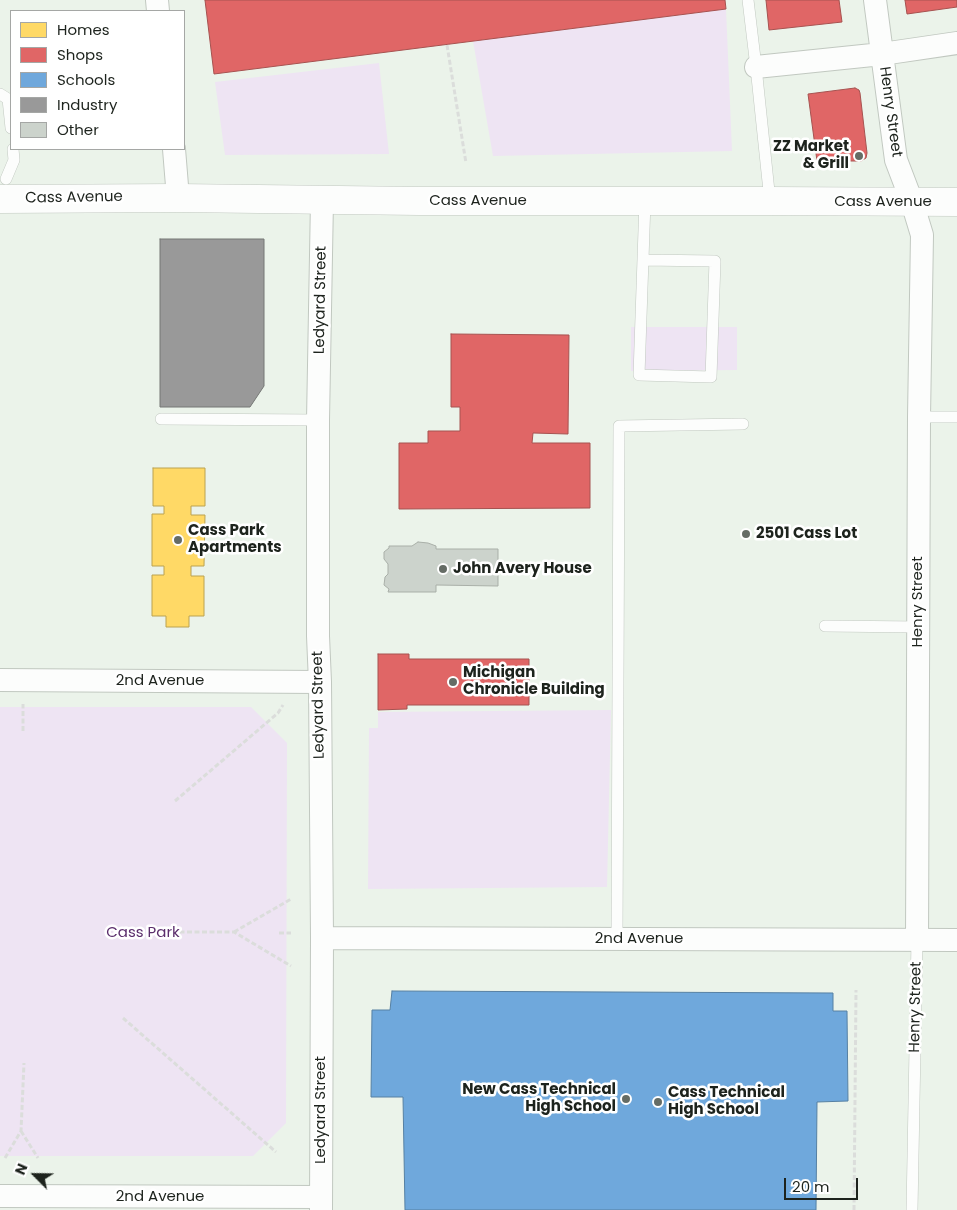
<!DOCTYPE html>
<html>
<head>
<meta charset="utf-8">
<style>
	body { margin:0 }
	#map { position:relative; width:957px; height:1210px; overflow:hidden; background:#ebf3ea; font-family:Poppins,sans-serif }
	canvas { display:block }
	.legend { position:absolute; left:10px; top:10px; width:175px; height:140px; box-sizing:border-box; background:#fff; border:1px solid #a5a7a5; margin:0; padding:6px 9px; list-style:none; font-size:15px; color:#1d231d }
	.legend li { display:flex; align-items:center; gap:10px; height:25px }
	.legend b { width:25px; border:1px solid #a5a7a5 }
	.north { position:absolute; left:10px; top:1150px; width:50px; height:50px; -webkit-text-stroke:4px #fff; paint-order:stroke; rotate:293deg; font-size:14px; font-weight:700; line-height:20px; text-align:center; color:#1d231d }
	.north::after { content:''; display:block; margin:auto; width:18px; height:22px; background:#1d231d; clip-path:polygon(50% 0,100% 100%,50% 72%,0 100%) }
	.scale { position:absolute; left:784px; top:1178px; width:74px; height:22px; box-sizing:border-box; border:2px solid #1d231d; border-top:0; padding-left:6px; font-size:15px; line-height:18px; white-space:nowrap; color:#1d231d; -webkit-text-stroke:4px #fff; paint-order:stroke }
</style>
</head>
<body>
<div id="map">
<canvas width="957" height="1210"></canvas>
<ul class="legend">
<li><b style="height:14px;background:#ffd966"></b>Homes</li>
<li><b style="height:14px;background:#e06666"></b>Shops</li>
<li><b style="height:14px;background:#6fa8dc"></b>Schools</li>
<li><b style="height:14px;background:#999"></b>Industry</li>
<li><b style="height:14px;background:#ccd3cc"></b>Other</li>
</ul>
<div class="north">N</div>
<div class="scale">20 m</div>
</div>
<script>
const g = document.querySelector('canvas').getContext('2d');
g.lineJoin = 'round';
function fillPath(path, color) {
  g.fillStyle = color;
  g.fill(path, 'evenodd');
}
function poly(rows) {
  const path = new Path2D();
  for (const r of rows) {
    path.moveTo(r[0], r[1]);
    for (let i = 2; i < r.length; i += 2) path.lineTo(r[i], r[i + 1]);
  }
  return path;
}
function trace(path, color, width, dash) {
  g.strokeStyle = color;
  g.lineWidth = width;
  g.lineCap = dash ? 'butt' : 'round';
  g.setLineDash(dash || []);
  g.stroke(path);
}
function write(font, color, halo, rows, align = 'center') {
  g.font = font + ' Poppins,sans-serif';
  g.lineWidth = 5;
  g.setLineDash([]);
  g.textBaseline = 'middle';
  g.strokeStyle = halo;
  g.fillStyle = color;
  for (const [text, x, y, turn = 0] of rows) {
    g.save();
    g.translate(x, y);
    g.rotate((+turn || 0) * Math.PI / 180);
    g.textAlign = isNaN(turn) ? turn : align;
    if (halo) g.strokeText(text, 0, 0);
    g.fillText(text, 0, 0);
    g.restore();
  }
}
const green = poly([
	[726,9,732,151,493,156,473,41],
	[379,63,389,154,225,155,215,82],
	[631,327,737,327,737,370,631,371],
	[0,707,251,707,287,743,286,1123,253,1156,0,1156],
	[611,710,607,887,368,889,369,728,378,728,378,712]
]);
const homes = poly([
	[153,468,205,468,205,506,191,506,191,515,205,515,204,566,191,566,191,576,204,576,204,616,189,616,189,627,166,627,166,616,152,616,152,575,164,575,164,566,152,566,152,514,164,514,164,506,153,506,153,468]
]);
const shops = poly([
	[205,0,725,0,726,9,214,74,205,0],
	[766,0,839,0,842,22,769,30,766,0],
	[905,0,957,0,957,7,907,14,905,0],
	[855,88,859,90,860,93,867,153,866,158,861,161,817,161,808,94,855,88],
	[451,334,569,335,568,434,533,433,532,443,590,443,590,508,399,509,399,443,428,443,428,431,460,431,460,407,451,407,451,334],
	[378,654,409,654,409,659,529,659,529,705,407,705,407,709,378,710,378,654]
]);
const schools = poly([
	[392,991,833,993,833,1011,847,1011,848,1101,817,1102,816,1210,405,1210,403,1097,371,1097,372,1010,390,1010,392,991]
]);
const industry = poly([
	[160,239,264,239,264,386,250,407,160,407,160,239]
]);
const building = poly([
	[418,542,428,543,436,546,436,549,498,549,498,586,436,585,436,592,388,592,389,589,384,585,385,577,388,574,388,564,384,559,384,552,389,548,389,546,412,546,418,542]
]);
const path = poly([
	[447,45,466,163],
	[23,731,23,704],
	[175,801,278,713,283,705],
	[157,932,234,932,291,966],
	[234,932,291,899],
	[279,933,291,933],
	[123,1018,276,1152],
	[21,1131,38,1158],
	[5,1158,21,1131,24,1063],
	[854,1210,856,990]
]);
const service = poly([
	[748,0,756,67,770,201],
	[0,94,8,99,11,128],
	[6,179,14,160,13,149],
	[643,260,715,261,711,377,639,375,645,201],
	[919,417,957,417],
	[161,419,318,420],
	[825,626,918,627],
	[617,939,619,426,743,424],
	[912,1210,917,940]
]);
const minor = poly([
	[157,0,158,11],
	[875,0,896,160,912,202,922,235,919,417,917,940],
	[756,67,882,54,957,43],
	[174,149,178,198],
	[0,680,320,682],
	[322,938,957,940],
	[0,1196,321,1197],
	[321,1210,322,938,320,682,318,636,318,420,322,200]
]);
const tertiary = poly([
	[0,199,178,198,419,201,770,201,957,202]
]);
const markers = [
	[859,156,5,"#656c65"],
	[746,534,5,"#656c65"],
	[178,540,5,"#656c65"],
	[443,569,5,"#656c65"],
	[453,682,5,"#656c65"],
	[626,1099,5,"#656c65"],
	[658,1102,5,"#656c65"]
];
const streetNames = [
	["Henry Street",890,112,82],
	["Cass Avenue",74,198,-1],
	["Cass Avenue",478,201],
	["Cass Avenue",883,202],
	["Ledyard Street",321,300,-89],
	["Henry Street",918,602,-90],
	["2nd Avenue",160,681],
	["Ledyard Street",319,705,-91],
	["2nd Avenue",639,939],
	["Henry Street",916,1007,-89],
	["Ledyard Street",321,1110,-90],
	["2nd Avenue",160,1197]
];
const poiNames = [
	["ZZ Market",849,147,"right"],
	["& Grill",849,164,"right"],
	["Cass Park",188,531],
	["Apartments",188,548],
	["2501 Cass Lot",756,534],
	["John Avery House",453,569],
	["Michigan",463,673],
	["Chronicle Building",463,690],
	["New Cass Technical",616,1090,"right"],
	["High School",616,1107,"right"],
	["Cass Technical",668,1093],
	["High School",668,1110]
];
const parkNames = [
	["Cass Park",143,933]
];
fillPath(green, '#eee4f3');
fillPath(homes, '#ffd966');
trace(homes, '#bba250', 1);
fillPath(shops, '#e06666');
trace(shops, '#a65250', 1);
fillPath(schools, '#6fa8dc');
trace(schools, '#5680a3', 1);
fillPath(industry, '#999');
trace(industry, '#747674', 1);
fillPath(building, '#ccd3cc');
trace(building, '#a9afa8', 1);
trace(service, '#c1c8c0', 12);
trace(minor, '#c1c8c0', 24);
trace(tertiary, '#c1c8c0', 29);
trace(path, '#dbdddb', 3, [5, 2.5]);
trace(service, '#fcfdfc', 11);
trace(minor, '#fcfdfc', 22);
trace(tertiary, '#fcfdfc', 28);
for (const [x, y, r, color] of markers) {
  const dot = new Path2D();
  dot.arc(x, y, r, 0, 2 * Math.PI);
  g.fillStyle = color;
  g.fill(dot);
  trace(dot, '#fff', 2);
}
write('15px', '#1d231d', '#fff', streetNames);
write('bold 15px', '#1d231d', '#fff', poiNames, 'left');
write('15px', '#5b2e6c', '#fff', parkNames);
</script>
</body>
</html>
